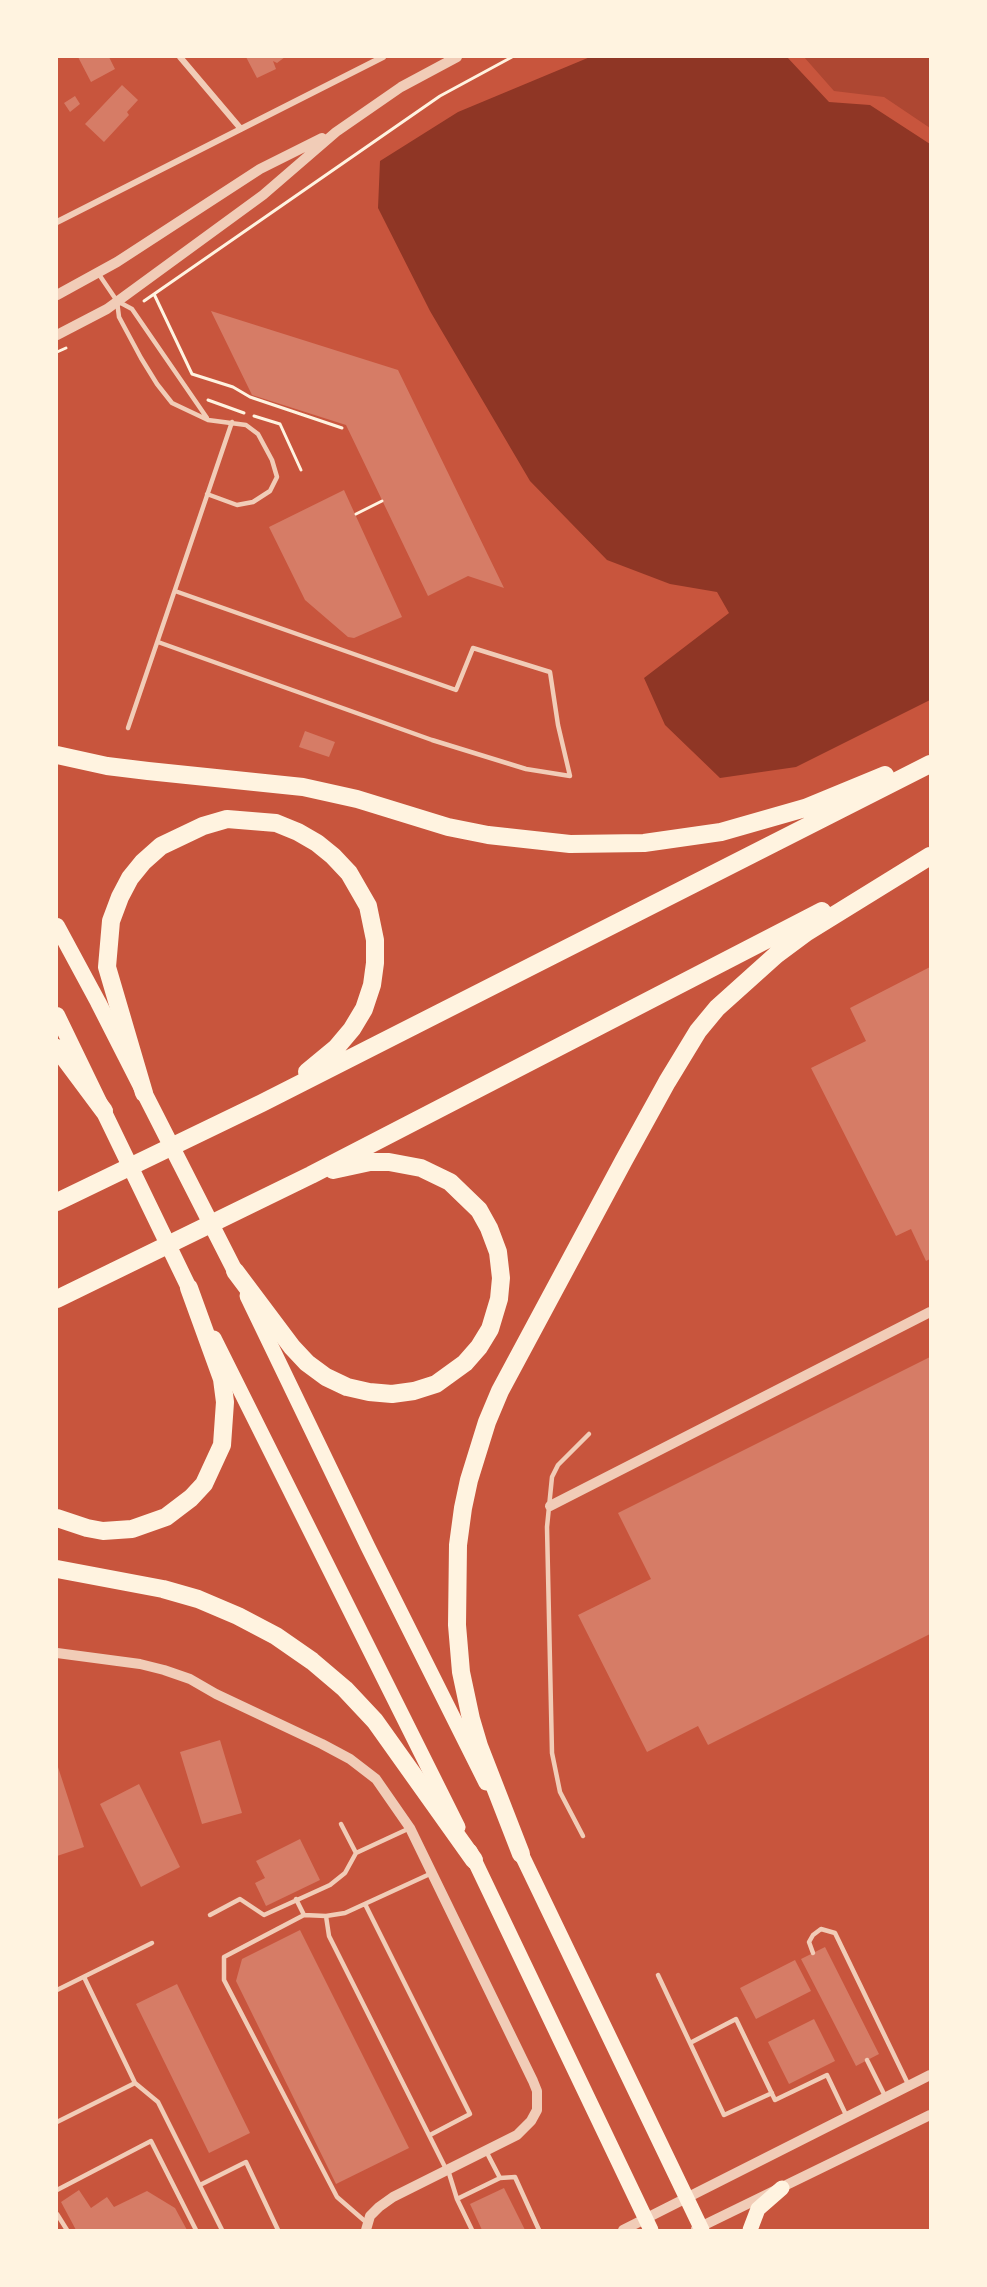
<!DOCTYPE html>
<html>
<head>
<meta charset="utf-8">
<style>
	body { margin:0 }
	#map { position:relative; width:987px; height:2287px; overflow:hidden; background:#c8553d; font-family:Quicksand,sans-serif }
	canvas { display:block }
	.frame { position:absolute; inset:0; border:58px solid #fff3e0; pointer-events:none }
</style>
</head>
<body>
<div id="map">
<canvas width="987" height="2287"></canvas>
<div class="frame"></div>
</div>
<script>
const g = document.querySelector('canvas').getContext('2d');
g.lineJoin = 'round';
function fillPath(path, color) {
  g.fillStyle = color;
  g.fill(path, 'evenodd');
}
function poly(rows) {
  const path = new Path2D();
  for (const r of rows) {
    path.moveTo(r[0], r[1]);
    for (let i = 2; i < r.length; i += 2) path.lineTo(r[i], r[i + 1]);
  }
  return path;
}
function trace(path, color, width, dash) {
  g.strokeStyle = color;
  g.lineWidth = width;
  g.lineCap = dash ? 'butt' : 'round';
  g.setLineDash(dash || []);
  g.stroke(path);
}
const green = poly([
	[804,57,930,57,930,128,884,97,834,91]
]);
const water = poly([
	[590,57,787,57,829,102,870,105,930,144,930,700,796,767,720,778,665,725,644,678,729,613,717,592,670,584,607,560,530,481,430,311,378,208,380,161,458,112]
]);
const building = poly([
	[78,57,109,57,115,69,91,82],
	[246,57,285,57,277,63,273,61,276,69,257,78],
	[122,85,138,100,127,112,129,115,104,142,85,124],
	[75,96,80,104,70,112,64,103],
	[211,311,398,370,504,588,468,576,428,596,346,425,252,395],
	[344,490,402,617,354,638,348,637,305,600,269,527],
	[305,731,335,742,329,757,299,747],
	[930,967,930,1259,926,1261,911,1229,896,1236,811,1068,866,1041,850,1008],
	[930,1357,930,1634,708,1745,698,1726,647,1752,578,1615,651,1579,618,1513],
	[220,1740,242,1813,202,1824,180,1752],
	[57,1764,84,1847,57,1856],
	[139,1784,180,1867,141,1887,100,1804],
	[300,1839,320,1880,266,1906,255,1883,265,1878,256,1861],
	[300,1930,409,2148,336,2184,236,1981,242,1959],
	[825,1947,879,2054,856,2066,801,1959],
	[795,1960,811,1991,756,2019,740,1988],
	[177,1984,250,2133,209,2153,136,2004],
	[814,2019,835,2061,789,2084,768,2042],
	[504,2188,525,2230,482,2230,470,2204],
	[79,2190,91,2208,107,2197,114,2207,147,2191,175,2208,187,2230,76,2230,61,2202]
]);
const path = poly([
	[154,294,192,374,233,387,250,397,342,428],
	[144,301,440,96,512,57],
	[57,352,66,348],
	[208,400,244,413],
	[254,416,280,424,301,470],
	[356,514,382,501]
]);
const service = poly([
	[98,273,117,301,119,317,141,358,157,384,172,403,208,420,246,425,258,434,272,460,277,477,270,491,253,502,237,505,207,494],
	[119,302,132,309,207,418],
	[158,642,432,740,526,769,570,776,558,725,550,672,473,648,456,690,175,591],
	[128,728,232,422],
	[341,1824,356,1853],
	[583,1836,560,1792,552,1753,547,1527,552,1477,558,1465,589,1434],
	[432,1873,345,1913,326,1916,329,1936,446,2169],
	[296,1899,304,1915],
	[365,1904,470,2114,430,2135],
	[210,1915,240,1899,264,1915,330,1885,345,1873,356,1853,410,1828],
	[326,1916,304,1915,224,1957,224,1980,337,2197,367,2223],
	[813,1953,809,1942,813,1935,821,1929,835,1933,909,2086],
	[658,1975,690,2043,736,2019,775,2100,827,2075,847,2117],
	[84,1977,135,2083,158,2102,222,2230],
	[57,1990,152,1943],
	[690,2043,724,2115,772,2093],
	[867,2060,885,2096],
	[57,2122,135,2083],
	[448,2170,457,2199,472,2230],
	[500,2178,515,2177,539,2230],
	[200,2185,246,2162,278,2230],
	[57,2190,151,2141,196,2230],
	[457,2199,500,2178,486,2151],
	[57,2214,67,2230]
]);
const minor = poly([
	[180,57,241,129],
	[57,222,383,57]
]);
const tertiary = poly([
	[57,295,117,262,260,169,322,138],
	[57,335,107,309,263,195,336,132,401,87,457,57],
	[550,1506,930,1312],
	[57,1653,140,1664,164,1670,190,1679,216,1694,322,1744,350,1759,376,1779,410,1828,533,2081,537,2091,537,2110,531,2121,517,2135,393,2197,379,2207,370,2216,366,2230],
	[696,2229,930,2115],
	[623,2230,930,2075]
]);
const primary = poly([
	[247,1296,368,1547,486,1783],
	[214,1338,458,1827],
	[517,1845,702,2230],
	[470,1851,651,2230],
	[750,2230,758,2209,782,2188]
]);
const trunk = poly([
	[57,926,98,1002,235,1271],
	[57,1015,189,1288]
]);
const motorway = poly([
	[57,755,107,766,148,771,303,787,357,799,448,827,488,835,570,844,644,843,721,832,805,808,885,775],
	[57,1048,104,1111],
	[144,1093,107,967,111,921,120,897,130,878,143,862,161,846,203,826,227,819,276,823,298,832,317,843,333,856,349,873,368,906,375,940,375,963,372,985,364,1009,352,1029,336,1048,307,1072],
	[57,1202,262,1103,930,764],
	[235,1271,292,1347,307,1363,326,1377,347,1387,369,1392,392,1394,414,1391,436,1384,465,1363,479,1347,490,1329,499,1299,501,1278,498,1252,489,1228,479,1210,450,1182,421,1168,389,1162,370,1162,333,1170],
	[57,1299,311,1175,822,911],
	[57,1518,87,1528,103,1531,132,1529,166,1517,191,1498,204,1484,222,1445,225,1402,222,1379,189,1288],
	[57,1569,163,1589,198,1599,238,1616,276,1636,312,1661,345,1689,375,1721,474,1860],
	[521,1854,479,1746,471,1719,461,1672,457,1625,458,1545,463,1508,469,1480,487,1422,500,1391,624,1160,667,1082,698,1031,717,1008,776,955,807,932,930,856]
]);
fillPath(green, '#ae4732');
fillPath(water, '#8f3625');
fillPath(building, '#d67c66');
trace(path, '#fff3e0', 3);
trace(service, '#f1ccb7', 4.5);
trace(minor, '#f1ccb7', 6);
trace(tertiary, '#f1ccb7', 10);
trace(primary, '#fff3e0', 15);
trace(trunk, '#fff3e0', 16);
trace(motorway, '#fff3e0', 18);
</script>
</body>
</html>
